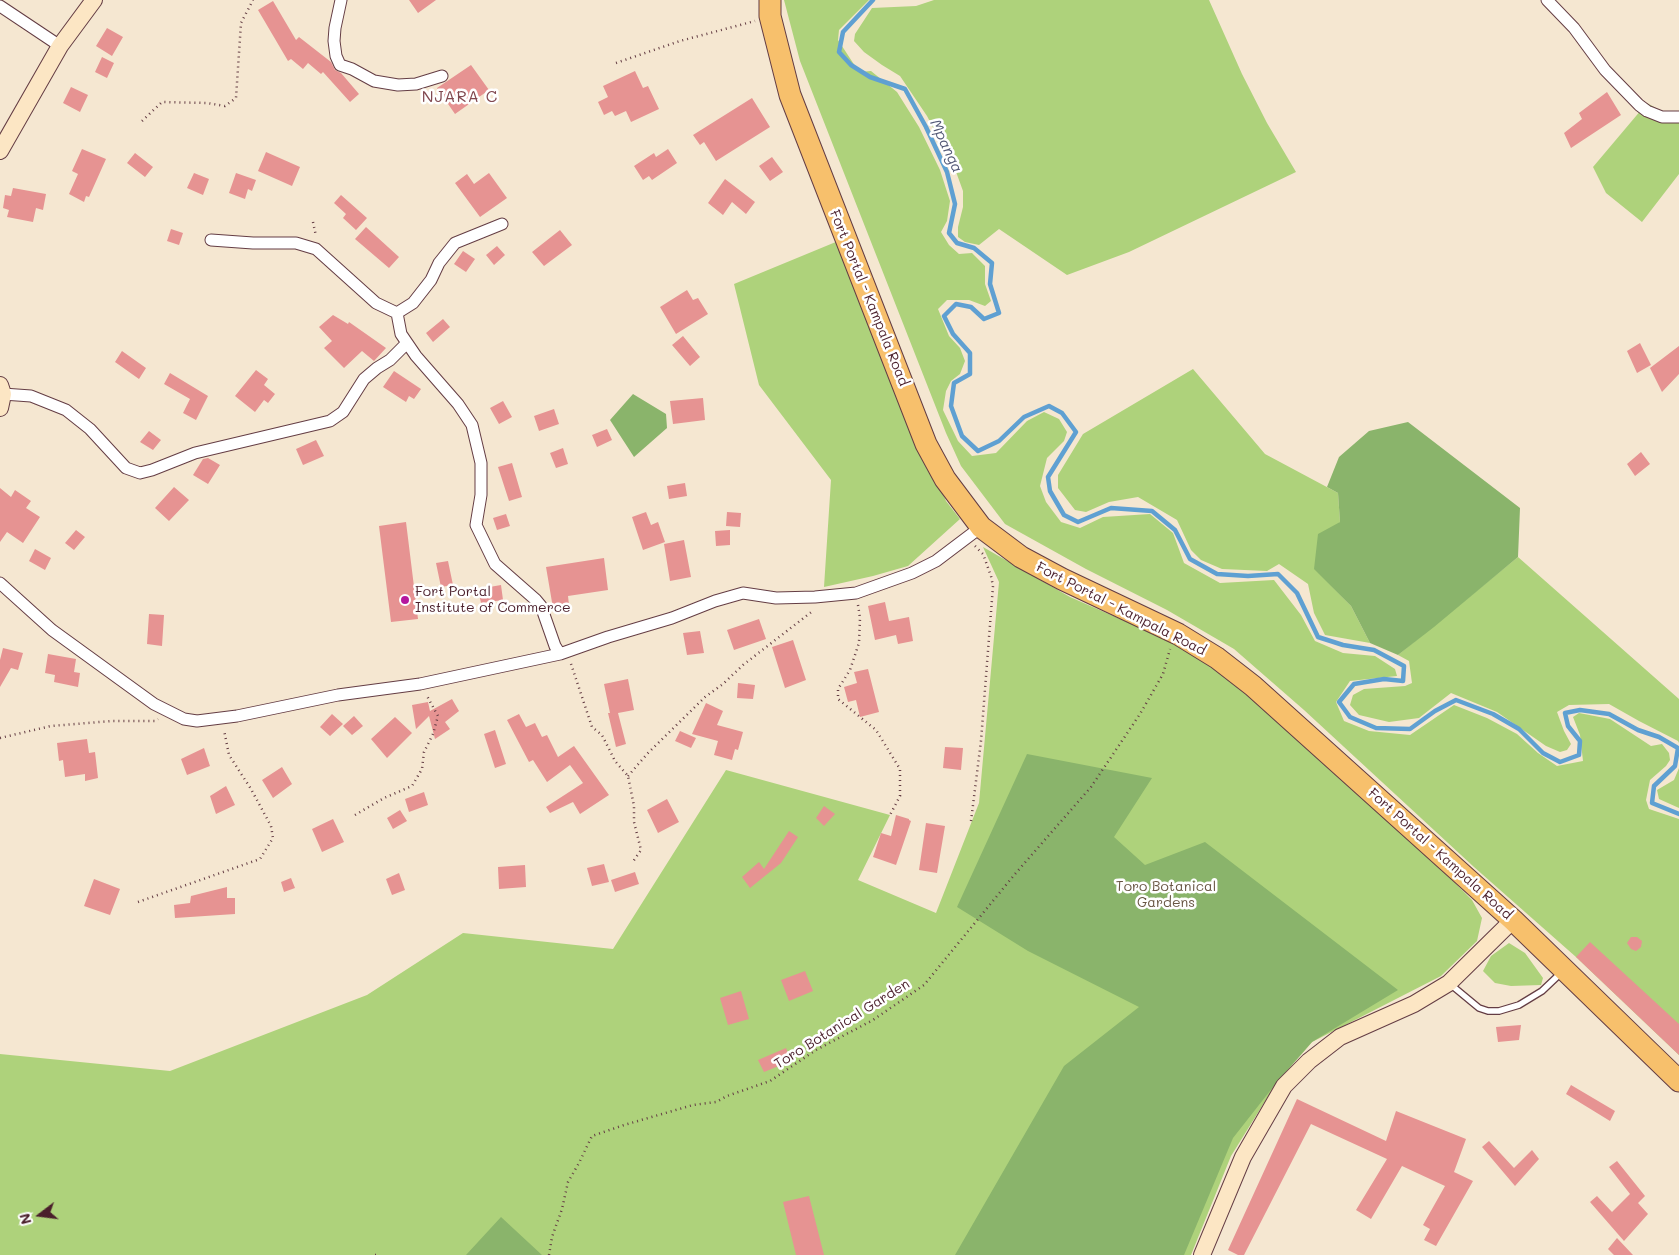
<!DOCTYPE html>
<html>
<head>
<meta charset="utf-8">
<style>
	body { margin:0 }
	#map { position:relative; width:1679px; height:1255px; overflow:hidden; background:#f5e7d1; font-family:Mali,sans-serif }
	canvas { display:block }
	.north { position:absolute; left:15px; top:1190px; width:50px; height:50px; -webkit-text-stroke:4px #fff; paint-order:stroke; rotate:255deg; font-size:14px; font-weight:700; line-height:20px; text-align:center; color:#4a1f2b }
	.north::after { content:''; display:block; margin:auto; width:18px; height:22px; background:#4a1f2b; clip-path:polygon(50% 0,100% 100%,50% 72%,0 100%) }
</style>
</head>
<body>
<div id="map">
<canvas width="1679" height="1255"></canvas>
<div class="north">N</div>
</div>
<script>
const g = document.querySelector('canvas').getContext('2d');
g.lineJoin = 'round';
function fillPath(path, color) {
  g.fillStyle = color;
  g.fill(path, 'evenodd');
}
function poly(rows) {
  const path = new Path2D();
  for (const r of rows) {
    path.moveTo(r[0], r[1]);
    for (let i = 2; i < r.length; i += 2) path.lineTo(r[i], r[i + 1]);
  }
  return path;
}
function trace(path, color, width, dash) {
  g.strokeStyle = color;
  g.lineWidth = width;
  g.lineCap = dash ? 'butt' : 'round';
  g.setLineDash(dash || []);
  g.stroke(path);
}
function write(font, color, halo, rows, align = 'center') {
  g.font = font + ' Mali,sans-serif';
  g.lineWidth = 5;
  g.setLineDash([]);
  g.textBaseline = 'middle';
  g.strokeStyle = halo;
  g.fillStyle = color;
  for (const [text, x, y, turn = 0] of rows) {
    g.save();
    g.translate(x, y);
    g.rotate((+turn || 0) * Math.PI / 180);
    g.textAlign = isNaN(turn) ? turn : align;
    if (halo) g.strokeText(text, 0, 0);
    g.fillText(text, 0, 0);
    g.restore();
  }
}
const green = poly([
	[784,0,869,0,839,30,838,40,859,72,871,71,897,92,919,127,940,170,950,201,947,221,941,232,949,245,959,254,972,253,985,266,985,284,991,301,985,306,969,300,947,300,938,309,949,336,960,348,965,361,960,374,951,381,946,391,943,410,958,441,972,456,996,453,1027,421,1044,412,1059,419,1067,432,1064,441,1047,458,1040,486,1046,502,1061,522,1080,528,1103,517,1150,514,1173,533,1184,563,1220,583,1274,580,1301,615,1315,641,1343,653,1375,656,1395,669,1397,676,1350,681,1336,702,1344,721,1369,731,1410,735,1454,705,1487,718,1517,734,1538,753,1557,766,1583,761,1580,735,1573,717,1579,713,1610,719,1651,746,1662,744,1669,753,1670,760,1666,766,1650,780,1646,800,1649,809,1679,819,1679,1055,1576,957,1474,867,1304,710,1234,649,1167,610,1086,569,1005,524,961,466,946,433,800,61],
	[934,0,1209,0,1242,74,1267,123,1296,172,1129,252,1067,275,999,229,979,245,965,242,958,237,958,227,963,207,963,191,955,169,927,116,900,76,882,65,864,52,854,41,855,34,872,8,916,6],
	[1647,103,1679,121,1679,174,1642,222,1606,193,1593,167],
	[843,239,868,313,946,501,960,519,908,566,873,576,824,587,831,480,759,385,734,284],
	[1193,369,1265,454,1338,493,1340,522,1315,569,1351,606,1370,643,1325,635,1314,613,1308,584,1279,564,1267,571,1222,569,1201,560,1191,550,1177,520,1138,497,1109,502,1086,512,1075,510,1058,488,1058,475,1083,434],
	[983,547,1070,597,1175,643,1231,676,1383,810,1472,900,1482,918,1477,941,1441,976,1312,1042,1277,1082,1231,1156,1191,1255,0,1255,0,1054,170,1071,367,995,463,933,613,949,726,770,890,815,858,880,936,913,979,803,999,582],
	[1518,557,1679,699,1679,743,1678,741,1639,721,1609,704,1569,705,1557,712,1564,731,1571,744,1567,750,1560,752,1546,746,1497,712,1451,693,1419,718,1389,722,1359,715,1350,705,1353,695,1364,689,1405,686,1412,683,1409,661,1398,655],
	[1679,768,1679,808,1659,799,1657,790,1674,780],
	[1509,943,1525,953,1543,978,1541,985,1511,986,1495,983,1483,971,1491,956]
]);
const forest = poly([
	[633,394,666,414,667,428,634,457,610,420],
	[1408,422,1520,508,1518,557,1434,627,1398,655,1370,643,1351,606,1314,569,1318,534,1340,522,1338,493,1327,487,1339,457,1369,431],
	[1027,754,1152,778,1114,837,1145,865,1205,842,1398,990,1312,1042,1277,1082,1233,1138,1184,1255,955,1255,1064,1066,1139,1007,1028,951,957,907],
	[501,1217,542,1255,466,1255]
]);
const stream = poly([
	[873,0,843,32,839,52,851,65,870,77,905,89,926,127,947,172,955,204,949,233,957,243,974,248,992,263,990,284,999,313,984,319,971,307,956,304,944,316,953,334,970,353,970,374,954,383,951,406,962,436,978,451,999,441,1024,417,1049,406,1062,413,1076,432,1048,477,1050,491,1064,515,1078,522,1111,508,1152,511,1175,530,1190,559,1217,574,1248,576,1278,574,1297,593,1318,637,1343,645,1374,650,1404,666,1403,681,1384,679,1354,684,1339,702,1350,717,1376,728,1410,729,1435,711,1456,700,1493,714,1519,729,1543,753,1560,762,1579,755,1580,741,1568,726,1565,713,1580,710,1609,714,1638,730,1659,737,1678,748,1675,766,1654,786,1652,803,1679,814]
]);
const building = poly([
	[409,0,436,0,418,13],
	[273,1,296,40,299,37,331,62,335,70,341,73,359,94,350,102,323,72,321,74,308,63,303,69,291,59,288,61,258,10],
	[107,28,123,37,112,56,96,46],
	[102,57,114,63,107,78,95,72],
	[471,65,489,90,455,114,437,88],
	[635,71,643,88,648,86,659,109,631,122,626,111,615,116,612,111,604,115,598,102,608,97,603,86],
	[71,87,88,95,80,112,63,103],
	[1607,92,1621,115,1571,148,1564,133,1582,119,1579,113],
	[752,98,770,127,716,161,704,142,700,145,693,135],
	[82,149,106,159,89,197,86,196,84,202,69,194,78,174,72,171],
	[668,149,677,163,652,180,649,176,643,180,634,166,654,153,656,157],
	[266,152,300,167,292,186,258,171],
	[135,153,153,167,145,177,127,163],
	[772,157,783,172,770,181,759,166],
	[194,173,209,179,203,195,187,188],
	[236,173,256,180,252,191,248,189,245,199,229,193],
	[489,173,507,198,480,217,455,183,467,174,474,184],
	[725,179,755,202,746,214,732,202,723,215,708,203],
	[13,188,46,194,43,210,36,208,33,222,7,217,9,210,3,208,5,195,11,196],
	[341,195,367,218,356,230,343,218,346,214,334,203],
	[366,227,399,257,389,268,355,239],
	[171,229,183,233,179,245,167,241],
	[560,230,572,245,544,266,532,252],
	[497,246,505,255,494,265,486,255],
	[463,251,475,259,466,272,454,264],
	[687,290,693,300,698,298,708,314,676,334,660,307],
	[333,315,348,324,349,322,386,348,374,361,362,351,344,368,324,348,332,341,319,327],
	[443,319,450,327,433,342,426,333],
	[683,336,700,357,690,366,672,345],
	[1640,343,1651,365,1637,373,1627,351],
	[1679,346,1679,374,1662,392,1650,368],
	[122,351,146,368,139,379,115,362],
	[256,370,268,379,264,385,275,394,268,403,264,400,255,412,235,396],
	[394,371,421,389,414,399,409,396,406,402,383,387],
	[170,373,208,396,196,420,183,413,190,399,164,384],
	[703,398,705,420,673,424,670,401],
	[503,401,512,417,499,424,490,408],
	[554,409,559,424,539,431,534,416],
	[607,429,612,440,597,447,592,435],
	[149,431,161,440,153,450,140,442],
	[316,440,324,456,303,465,296,449],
	[563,448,568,464,556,468,550,453],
	[1641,452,1650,464,1635,476,1627,464],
	[208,458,220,465,208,484,193,475,203,459],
	[512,463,522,497,509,501,498,467],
	[685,483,687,496,669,499,667,486],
	[174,487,189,500,169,521,155,508],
	[0,488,11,497,15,490,31,501,26,508,40,517,23,543,7,532,0,542],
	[646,512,651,525,658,522,665,542,643,550,632,517],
	[727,512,741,513,740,527,726,526],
	[506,514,510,526,497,530,493,518],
	[406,522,418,619,391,622,379,526],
	[76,530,85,537,74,550,65,543],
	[730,530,730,545,716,546,715,531],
	[684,540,691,577,670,581,664,544],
	[35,549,51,558,45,570,29,561],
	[604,558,608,590,568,596,569,605,553,608,546,567],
	[448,561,453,585,441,587,436,563],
	[501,585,503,600,481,603,478,589],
	[885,602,889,621,909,617,913,641,898,644,896,635,875,640,868,606],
	[149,614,164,615,162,646,147,644],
	[759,619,766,639,734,650,727,630],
	[700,631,704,653,687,655,683,633],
	[793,640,806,680,785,688,772,647],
	[3,648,23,653,18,670,11,668,0,687,0,660],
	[48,654,76,659,74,672,80,673,78,687,54,682,55,675,45,673],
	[868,669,879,712,860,717,856,700,848,702,844,687,857,683,854,672],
	[628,679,634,710,618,713,626,744,616,747,608,713,610,713,604,684],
	[738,683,755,685,753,699,737,698],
	[452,699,459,711,445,722,450,729,435,739,429,716,416,729,412,705,428,702,430,711],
	[706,703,723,711,717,725,743,732,738,750,735,749,732,760,714,755,718,741,692,734],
	[332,714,343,724,330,736,320,727],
	[519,714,526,727,535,723,542,737,547,735,558,757,574,746,609,795,580,814,573,802,550,813,546,807,583,783,570,765,547,782,533,760,529,762,507,720],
	[354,716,363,726,352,735,343,726],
	[395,717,412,733,387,758,371,739],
	[495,730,506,764,495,768,484,734],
	[680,731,696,738,691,748,675,741],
	[87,739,89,753,95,752,98,778,85,781,85,774,65,777,63,760,59,761,57,743],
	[945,747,963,748,961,770,943,768],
	[204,748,210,766,187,775,181,759],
	[282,767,292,784,273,798,262,780],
	[226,786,235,805,216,814,210,796],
	[424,792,428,805,409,812,405,799],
	[667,799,679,822,658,833,647,810],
	[824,806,835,814,824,826,816,818],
	[400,810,407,821,393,829,387,818],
	[896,815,909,819,909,820,911,821,896,865,873,857,881,833,891,836],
	[333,819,344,842,322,852,312,829],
	[926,823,945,826,937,873,919,870],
	[789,831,798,837,781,863,750,888,742,877,759,862,764,869],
	[604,864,609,882,592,886,587,868],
	[525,865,526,887,499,889,498,867],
	[635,872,639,884,615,892,611,880],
	[399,873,405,890,392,895,386,879],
	[291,878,295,888,284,892,281,882],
	[94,879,120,889,110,915,84,906],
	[227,887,227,898,235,898,235,914,175,918,174,905,190,903,191,896],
	[1631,937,1637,937,1642,941,1641,947,1636,951,1631,949,1627,943],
	[1590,942,1679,1024,1679,1055,1576,957],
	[805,971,813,991,789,1001,781,980],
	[741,991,749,1019,728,1025,720,998],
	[1521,1025,1519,1040,1498,1042,1496,1027],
	[786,1048,791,1061,764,1072,758,1060],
	[1571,1085,1615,1111,1610,1121,1566,1094],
	[1297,1099,1386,1141,1396,1111,1466,1139,1454,1172,1473,1181,1436,1246,1424,1240,1430,1229,1423,1225,1445,1186,1402,1166,1371,1219,1356,1210,1387,1159,1311,1124,1244,1255,1238,1255,1228,1250],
	[1489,1141,1514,1168,1532,1150,1539,1159,1515,1186,1482,1147],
	[1617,1161,1645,1196,1638,1203,1648,1214,1624,1241,1590,1202,1597,1196,1612,1212,1630,1194,1609,1167],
	[809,1196,824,1255,796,1255,783,1202],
	[1617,1238,1633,1255,1614,1255,1608,1249]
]);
const path = poly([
	[616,63,680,41,755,21],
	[142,121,162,102,207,103,225,106,236,98,241,23,253,0],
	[313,222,316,236],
	[858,605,860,618,859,643,850,670,838,689,838,699,876,730,900,769,900,796,890,815],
	[571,664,592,727,602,735,615,761,628,776,634,806,634,822,641,850,632,863],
	[0,738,51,726,112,721,155,721,158,719],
	[628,776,648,753,705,697,723,684,743,665,814,610],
	[355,815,384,798,412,786,422,769,424,752,433,734,438,716,427,696],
	[971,821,981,741,993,586,991,576,983,554,975,546],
	[138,902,260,859,273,838,271,826,251,789,229,755,224,730],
	[375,1255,378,1255],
	[549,1255,552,1237,562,1209,568,1182,579,1163,592,1136,624,1125,693,1105,716,1102,727,1096,770,1081,816,1050,873,1020,924,985,1015,874,1091,787,1140,714,1163,674,1170,649]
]);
const lane = poly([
	[1450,984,1479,1008,1488,1011,1499,1011,1519,1005,1542,991,1562,972]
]);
const street = poly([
	[341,0,335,28,334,41,336,56,340,65,352,69,374,81,398,85,416,84,442,76],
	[1547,0,1574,28,1605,70,1639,105,1647,111,1662,117,1679,117],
	[0,6,60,46],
	[211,240,253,243,296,243,316,249,376,303,397,313,401,334,416,356,458,404,472,425,481,463,481,495,476,525,495,564,536,600,541,606,555,646,560,654],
	[397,313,413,303,431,280,439,263,455,243,502,224],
	[3,394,31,396,66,410,90,429,126,468,140,473,152,470,195,453,330,421,343,412,364,379,377,368,390,360,407,343],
	[0,583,52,630,154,704,184,719,197,721,237,716,338,695,420,684,560,654,608,637,672,618,715,601,743,593,776,598,815,597,856,593,912,573,936,561,981,527]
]);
const secondary = poly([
	[0,151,60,46,94,0],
	[0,385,3,394,0,408],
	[1202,1255,1243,1157,1284,1086,1309,1061,1340,1037,1414,1004,1449,983,1513,920]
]);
const highway = poly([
	[770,0,770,16,790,95,926,444,945,479,981,527,1021,557,1062,579,1178,634,1217,658,1253,686,1513,920,1679,1081]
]);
const markers = [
	[405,600,5,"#b5179e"]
];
const streetNames = [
	["Fort Portal - Kampala Road",869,298,68],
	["Fort Portal - Kampala Road",1121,609,27],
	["Fort Portal - Kampala Road",1440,854,42],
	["Toro Botanical Garden",842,1024,-32]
];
const poiNames = [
	["Fort Portal",415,592],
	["Institute of Commerce",415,608]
];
const parkNames = [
	["Toro Botanical",1166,887],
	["Gardens",1166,903]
];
const waterNames = [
	["Mpanga",946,146,65]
];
const quarterNames = [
	["NJARA C",460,97]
];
fillPath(green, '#aed27b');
fillPath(forest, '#8ab46b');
trace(stream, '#5fa0d2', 4.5);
fillPath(building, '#e69392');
trace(lane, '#643d44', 8);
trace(street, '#643d44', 13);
trace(secondary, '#643d44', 18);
trace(highway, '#643d44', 23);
trace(path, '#643d44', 2.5, [1, 4]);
trace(lane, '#fff', 5.5);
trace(street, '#fff', 11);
trace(secondary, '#fce6c4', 16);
trace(highway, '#f7c06c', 21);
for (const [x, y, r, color] of markers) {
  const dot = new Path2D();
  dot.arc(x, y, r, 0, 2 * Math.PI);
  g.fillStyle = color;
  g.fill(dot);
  trace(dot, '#fff', 2);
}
write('14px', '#4a1f2b', '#fff', streetNames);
write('14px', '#4a1f2b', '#fff', poiNames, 'left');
write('14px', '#685543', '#fff', parkNames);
write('italic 15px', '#535976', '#fff', waterNames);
g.letterSpacing = '1px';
write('16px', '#81484f', '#fff', quarterNames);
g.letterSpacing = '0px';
</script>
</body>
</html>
